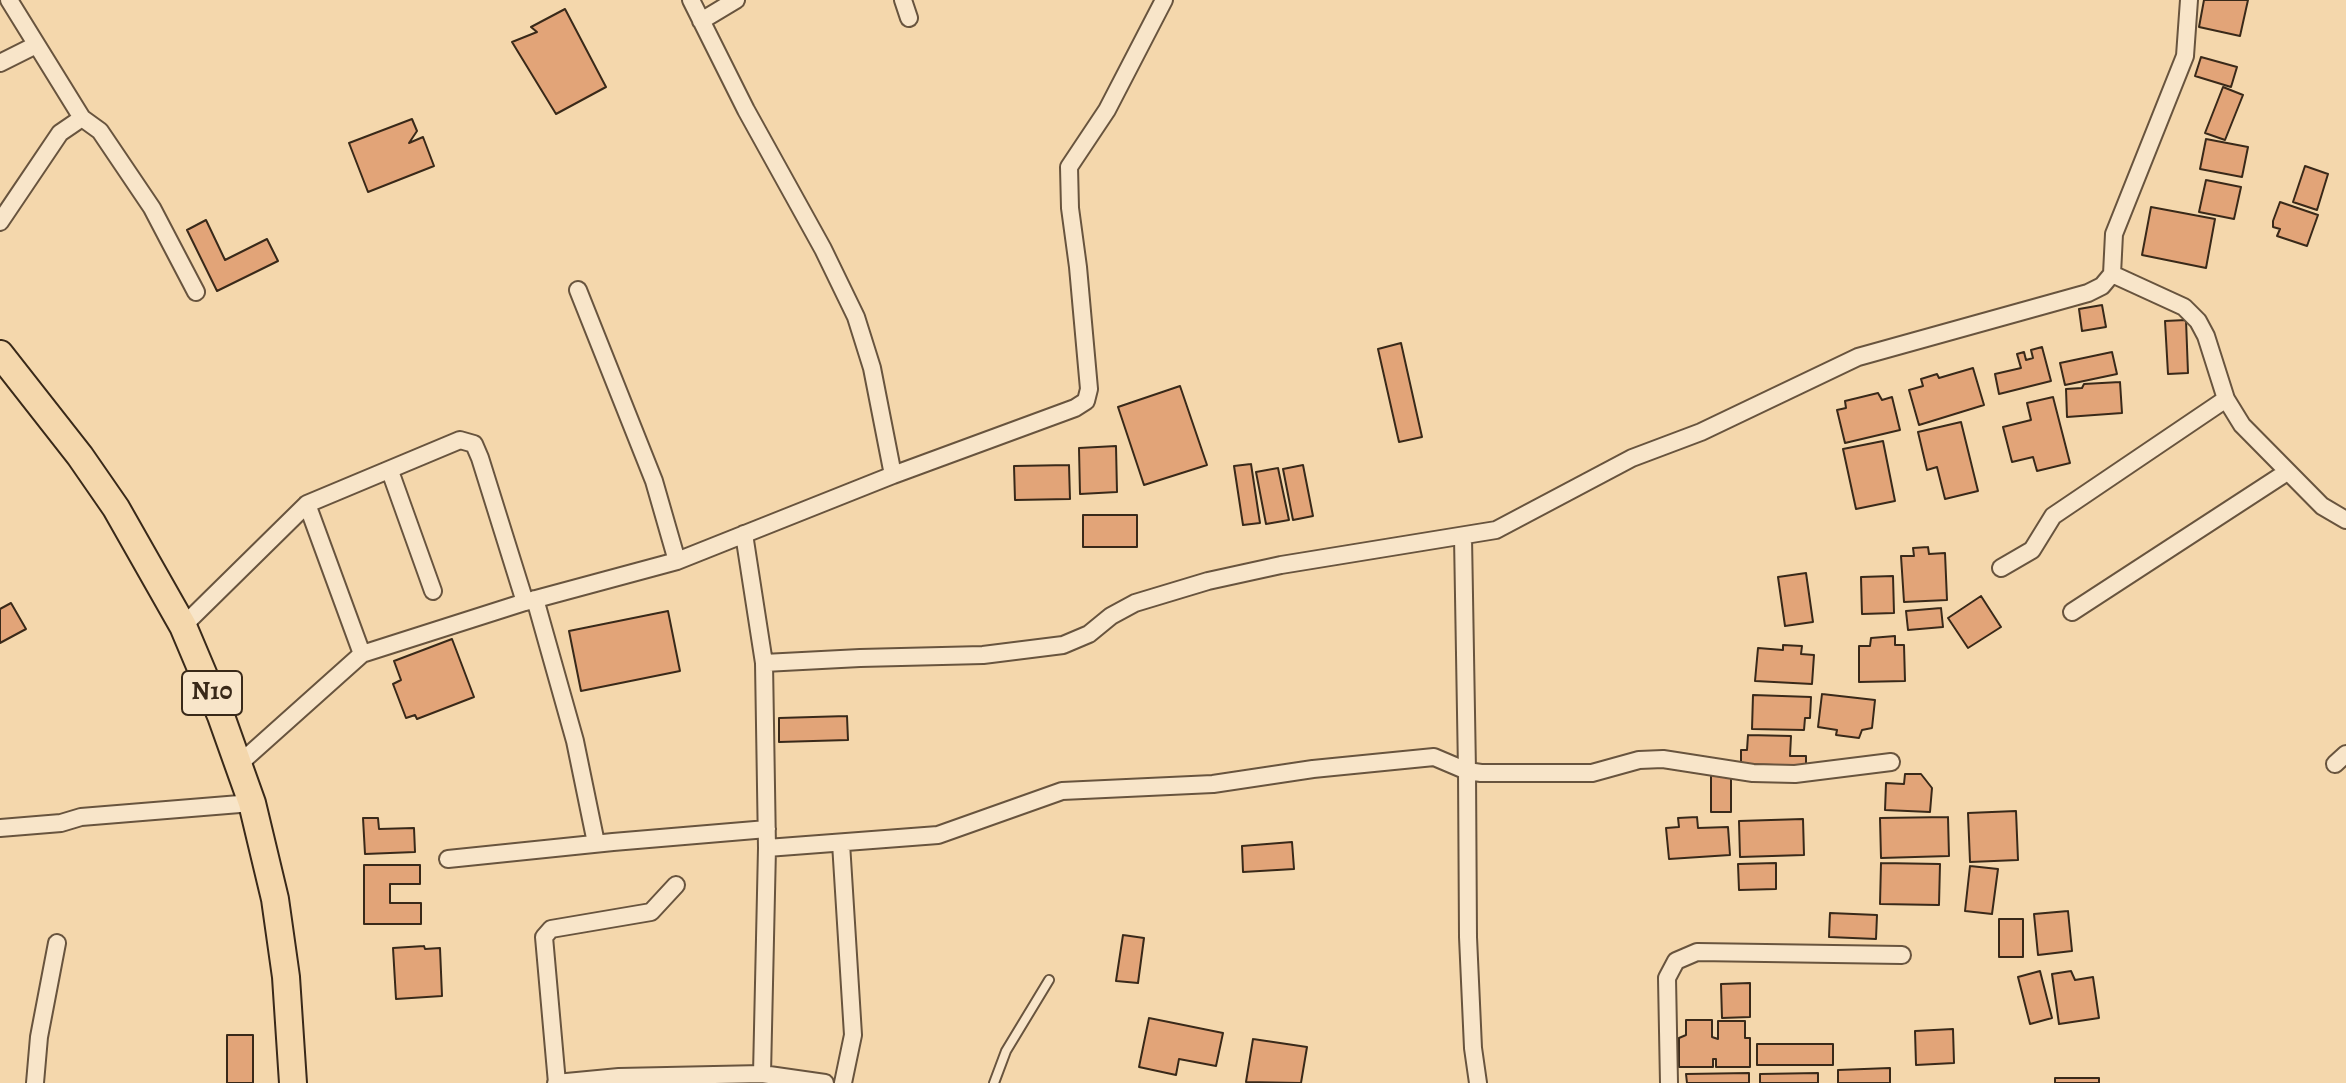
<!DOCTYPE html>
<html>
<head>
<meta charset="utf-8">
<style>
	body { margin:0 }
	canvas { display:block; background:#f4d7ac }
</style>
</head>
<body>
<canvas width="2346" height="1083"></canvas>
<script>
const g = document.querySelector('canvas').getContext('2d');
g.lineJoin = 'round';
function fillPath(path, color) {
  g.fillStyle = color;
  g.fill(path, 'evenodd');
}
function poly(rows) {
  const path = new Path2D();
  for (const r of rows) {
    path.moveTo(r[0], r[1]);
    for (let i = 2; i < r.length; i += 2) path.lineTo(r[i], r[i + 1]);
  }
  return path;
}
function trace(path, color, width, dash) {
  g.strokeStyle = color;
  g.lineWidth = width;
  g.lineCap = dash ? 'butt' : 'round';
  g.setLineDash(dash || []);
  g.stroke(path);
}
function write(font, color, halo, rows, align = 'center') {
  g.font = font + ' Alegreya,serif';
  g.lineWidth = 6;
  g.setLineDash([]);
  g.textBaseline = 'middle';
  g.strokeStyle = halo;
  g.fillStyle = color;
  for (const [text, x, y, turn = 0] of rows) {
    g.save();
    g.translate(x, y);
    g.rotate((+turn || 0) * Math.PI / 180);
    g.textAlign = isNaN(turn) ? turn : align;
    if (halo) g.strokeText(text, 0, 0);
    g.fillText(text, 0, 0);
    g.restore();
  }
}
const building = poly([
	[2204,0,2248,0,2240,36,2199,27,2204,0],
	[565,9,606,87,556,114,512,42,537,32,531,27,565,9],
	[2201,57,2237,67,2231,87,2195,76,2201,57],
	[2223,87,2243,95,2225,140,2205,133,2223,87],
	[412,119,417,131,409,143,423,137,434,166,368,192,349,143,412,119],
	[2206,139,2248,147,2242,177,2200,169,2206,139],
	[2305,166,2328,174,2317,210,2293,202,2305,166],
	[2206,180,2241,187,2234,219,2199,212,2206,180],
	[2280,202,2318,215,2307,246,2277,236,2280,229,2273,227,2273,221,2280,202],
	[2151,207,2215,219,2206,268,2142,255,2151,207],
	[206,220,225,260,267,239,278,261,217,291,187,230,206,220],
	[2102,305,2106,327,2082,331,2079,309,2102,305],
	[2186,320,2188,373,2168,374,2165,321,2186,320],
	[1401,343,1422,437,1399,442,1378,349,1401,343],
	[2042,347,2051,381,1999,394,1995,374,2021,368,2017,354,2024,352,2026,360,2033,358,2031,350,2042,347],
	[2112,352,2117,374,2065,385,2060,363,2112,352],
	[1973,368,1984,405,1919,425,1909,390,1923,386,1921,379,1937,374,1939,378,1973,368],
	[2120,382,2122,413,2067,417,2066,389,2082,388,2084,384,2120,382],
	[1180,386,1207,465,1144,485,1118,407,1180,386],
	[1878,393,1882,400,1892,397,1900,430,1845,443,1837,410,1846,408,1845,401,1878,393],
	[2053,397,2070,463,2037,471,2033,457,2012,462,2003,427,2031,420,2027,403,2053,397],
	[1961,422,1978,491,1945,499,1937,467,1927,470,1918,432,1961,422],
	[1883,441,1895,501,1856,509,1843,449,1883,441],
	[1116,446,1117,492,1080,494,1079,448,1116,446],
	[1251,464,1260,523,1243,525,1234,466,1251,464],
	[1069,465,1070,499,1015,500,1014,466,1069,465],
	[1303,465,1313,516,1293,520,1283,469,1303,465],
	[1278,468,1289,520,1266,524,1256,472,1278,468],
	[1083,515,1137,515,1137,547,1083,547,1083,515],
	[1928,547,1929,554,1945,553,1947,600,1904,602,1901,556,1914,556,1913,548,1928,547],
	[1806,573,1813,622,1785,626,1778,577,1806,573],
	[1893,576,1894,613,1862,614,1861,577,1893,576],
	[1981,596,2001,627,1968,648,1948,618,1981,596],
	[11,603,26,629,0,643,0,609,11,603],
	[1941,608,1943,627,1908,630,1906,611,1941,608],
	[668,611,680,671,581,691,569,631,668,611],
	[1895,636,1895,645,1904,645,1905,681,1859,682,1859,646,1870,646,1871,638,1895,636],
	[452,639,474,697,417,719,415,715,406,718,393,684,401,680,394,661,452,639],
	[1783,645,1802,646,1801,654,1814,655,1812,684,1755,681,1758,648,1783,650,1783,645],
	[1822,694,1875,700,1872,728,1862,730,1859,738,1836,735,1837,730,1818,727,1822,694],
	[1753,695,1811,697,1810,718,1805,718,1804,730,1752,729,1753,695],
	[847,716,848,740,779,742,779,718,847,716],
	[1748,735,1791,736,1790,756,1806,756,1806,766,1741,764,1741,750,1747,750,1748,735],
	[1711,774,1731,774,1731,812,1711,812,1711,774],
	[1905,774,1921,774,1932,788,1930,812,1885,810,1886,783,1904,784,1905,774],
	[2016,811,2018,860,1970,862,1968,813,2016,811],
	[1697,817,1698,828,1728,827,1730,855,1669,859,1666,828,1679,827,1678,818,1697,817],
	[1948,817,1949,856,1881,858,1880,818,1948,817],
	[363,818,378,818,379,829,414,828,415,852,365,854,363,818],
	[1803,819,1804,855,1740,857,1739,821,1803,819],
	[1292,842,1294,869,1243,872,1242,846,1292,842],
	[1776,863,1776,889,1739,890,1738,864,1776,863],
	[1881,863,1940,864,1939,905,1880,904,1881,863],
	[364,865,420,865,420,884,390,884,390,903,421,903,421,924,364,924,364,865],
	[1970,866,1998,869,1992,914,1965,911,1970,866],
	[2068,911,2072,951,2038,955,2034,914,2068,911],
	[1830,913,1877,915,1876,939,1829,937,1830,913],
	[1999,919,2023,919,2023,957,1999,957,1999,919],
	[1123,935,1144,938,1138,983,1116,981,1123,935],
	[424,946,425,949,440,948,442,996,396,999,393,948,424,946],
	[2040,971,2052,1018,2030,1024,2018,977,2040,971],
	[2071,971,2075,980,2093,977,2099,1018,2059,1024,2052,974,2071,971],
	[1750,983,1750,1017,1722,1018,1721,984,1750,983],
	[1149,1018,1223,1033,1216,1066,1179,1059,1176,1075,1139,1067,1149,1018],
	[1686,1020,1712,1020,1712,1037,1718,1039,1718,1021,1745,1021,1745,1038,1750,1038,1750,1067,1716,1067,1716,1059,1713,1059,1713,1067,1679,1067,1679,1038,1686,1035,1686,1020],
	[1953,1029,1954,1063,1916,1065,1915,1031,1953,1029],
	[227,1035,253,1035,253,1083,227,1083,227,1035],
	[1253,1039,1307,1047,1301,1083,1246,1082,1253,1039],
	[1757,1044,1833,1044,1833,1065,1757,1065,1757,1044],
	[1890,1068,1890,1083,1838,1083,1838,1070,1890,1068],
	[1749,1073,1749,1083,1687,1083,1686,1074,1749,1073],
	[1818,1073,1818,1083,1760,1083,1760,1074,1818,1073],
	[2055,1078,2099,1078,2099,1083,2055,1083,2055,1078]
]);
const service = poly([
	[994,1083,1006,1051,1049,980]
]);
const minor = poly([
	[9,0,82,118],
	[691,0,746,110,823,249,856,317,872,368,893,475],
	[903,0,909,18],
	[701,21,736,0],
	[0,63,36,45],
	[0,222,60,133,82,118,100,131,152,208,196,292],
	[2112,274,2184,307,2198,321,2206,336,2226,399,2242,425,2322,506,2346,520],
	[578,290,654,481,677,561],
	[390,471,433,591],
	[307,504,362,654],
	[744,534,764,663,767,848,762,1074],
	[2001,568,2032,550,2053,516,2226,399],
	[535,599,575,741,596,843],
	[2072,612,2287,472],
	[183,626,307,504,460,440,474,444,480,458,525,602],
	[764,663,860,658,983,655,1063,645,1089,634,1111,616,1135,603,1208,581,1281,565,1496,530,1632,458,1701,432,1858,357,2088,293,2102,286,2112,274,2114,234,2185,56,2189,0],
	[239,764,362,654,525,602,677,561,893,475,1075,408,1086,401,1089,389,1078,267,1070,208,1069,167,1107,110,1164,0],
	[2335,764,2346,754],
	[0,828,61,823,81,817,252,803],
	[841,843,853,1035,843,1083],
	[767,848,938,835,1062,791,1213,784,1313,769,1434,757,1467,771,1463,537],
	[448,859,613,842,767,829],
	[35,1083,39,1037,57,943],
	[556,1083,619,1077,762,1074,825,1083],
	[557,1083,544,937,551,929,651,912,676,885],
	[1478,1083,1473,1048,1468,937,1467,771,1481,773,1592,773,1639,760,1663,759,1753,773,1795,774,1891,762],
	[1669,1083,1667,978,1676,961,1697,952,1902,955]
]);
const trunk = poly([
	[0,354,80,456,116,508,183,626,221,716,252,803,275,899,286,977,293,1083]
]);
const shields = [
	[212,693,60]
];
const shieldNames = [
	["N10",212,693]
];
fillPath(building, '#e2a478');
trace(building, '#392919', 2);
trace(service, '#68543e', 12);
trace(minor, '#68543e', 20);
trace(trunk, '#392919', 30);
trace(service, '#f8e5c9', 8);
trace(minor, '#f8e5c9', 16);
trace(trunk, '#f4d7ac', 26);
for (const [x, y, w] of shields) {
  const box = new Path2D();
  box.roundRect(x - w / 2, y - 22, w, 44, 6);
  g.fillStyle = '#f8e5c9';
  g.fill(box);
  trace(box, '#392919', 2);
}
write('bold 26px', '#392919', null, shieldNames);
</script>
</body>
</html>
